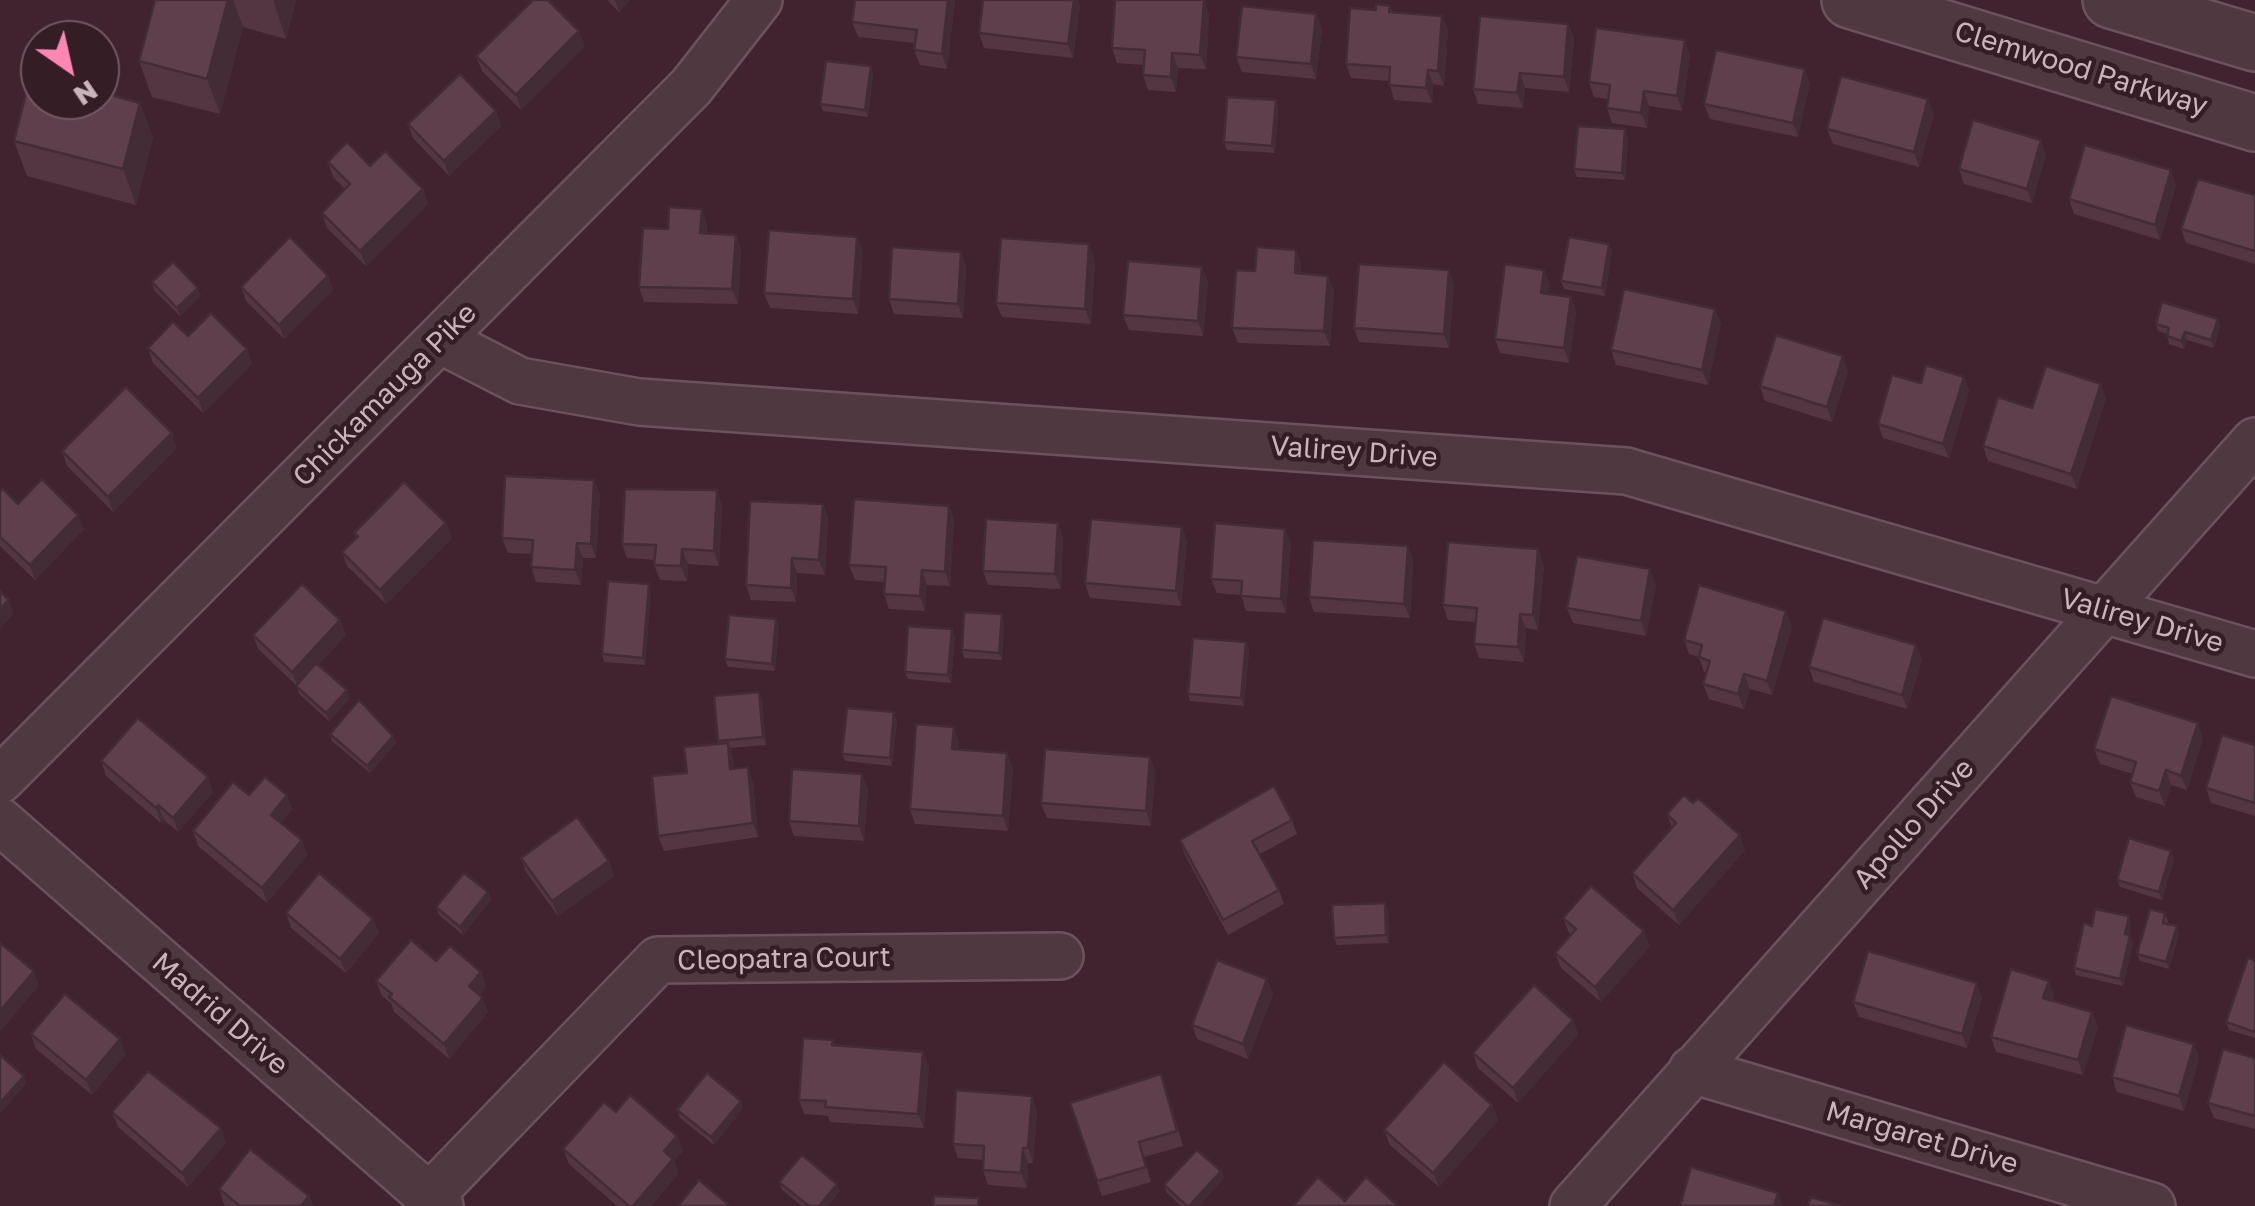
<!DOCTYPE html>
<html>
<head>
<meta charset="utf-8">
<style>
	body { margin:0 }
	#map { position:relative; width:2255px; height:1206px; overflow:hidden; background:#40232f; font-family:"Golos Text",sans-serif }
	canvas { display:block }
	.north { position:absolute; left:20px; top:20px; width:100px; height:100px; box-sizing:border-box; background:#351d26; border:2px solid #715962; border-radius:50%; rotate:146deg; font-size:28px; font-weight:700; line-height:40px; text-align:center; color:#cab4bc }
	.north::after { content:''; display:block; margin:auto; width:35px; height:45px; background:#fd87b3; clip-path:polygon(50% 0,100% 100%,50% 72%,0 100%) }
</style>
</head>
<body>
<div id="map">
<canvas width="2255" height="1206"></canvas>
<div class="north">N</div>
</div>
<script>
const g = document.querySelector('canvas').getContext('2d');
g.lineJoin = 'round';
function poly(rows) {
  const path = new Path2D();
  for (const r of rows) {
    path.moveTo(r[0], r[1]);
    for (let i = 2; i < r.length; i += 2) path.lineTo(r[i], r[i + 1]);
  }
  return path;
}
function trace(path, color, width, dash) {
  g.strokeStyle = color;
  g.lineWidth = width;
  g.lineCap = dash ? 'butt' : 'round';
  g.setLineDash(dash || []);
  g.stroke(path);
}
function fillPath(path, color) {
  g.fillStyle = color;
  g.fill(path, 'evenodd');
}
function write(font, color, halo, rows, align = 'center') {
  g.font = font + ' "Golos Text",sans-serif';
  g.lineWidth = 9;
  g.setLineDash([]);
  g.textBaseline = 'middle';
  g.strokeStyle = halo;
  g.fillStyle = color;
  for (const [text, x, y, turn = 0] of rows) {
    g.save();
    g.translate(x, y);
    g.rotate((+turn || 0) * Math.PI / 180);
    g.textAlign = isNaN(turn) ? turn : align;
    if (halo) g.strokeText(text, 0, 0);
    g.fillText(text, 0, 0);
    g.restore();
  }
}
const minor = poly([
	[440,340,520,381,639,402,1626,471,2255,654],
	[0,780,691,87,759,0],
	[0,821,440,1206],
	[1692,1070,2152,1206],
	[429,1197,658,960,1060,956],
	[1573,1206,2255,441]
]);
const tertiary = poly([
	[1850,0,2255,123],
	[2111,0,2255,43]
]);
const wall = poly([
	[155,0,296,0,286,39,243,27,220,114,152,97,139,61],
	[607,0,630,0,619,12],
	[955,0,947,69,920,65,914,50,915,43,858,37,852,22],
	[1204,0,1209,15,1206,69,1178,68,1176,92,1148,90,1143,75,1144,65,1117,63,1112,48],
	[1080,6,1073,58,984,48,979,33],
	[1390,6,1392,12,1442,16,1448,30,1444,86,1433,84,1432,103,1394,100,1389,81,1351,78,1346,64,1376,10],
	[1316,14,1322,29,1316,79,1242,72,1236,57],
	[1568,24,1574,39,1569,92,1525,88,1523,108,1478,104,1473,89],
	[585,46,521,110,482,71,476,56],
	[1690,55,1682,111,1649,106,1647,128,1612,123,1607,108,1608,99,1594,97,1589,82],
	[873,74,868,117,823,111,820,104],
	[1810,83,1798,137,1710,119,1704,104],
	[1276,100,1278,107,1275,153,1227,150,1224,142],
	[140,103,153,138,136,205,27,176,14,141],
	[496,111,501,126,449,176,413,138,408,124],
	[1934,114,1919,167,1833,144,1827,129],
	[1628,137,1625,180,1577,177,1574,169],
	[2046,155,2032,203,1964,184,1959,169],
	[328,162,423,189,428,204,366,266,327,228,322,213,345,189,333,177],
	[2176,185,2160,240,2074,214,2069,199],
	[2255,195,2255,264,2186,243,2181,229],
	[707,224,707,233,736,235,741,250,738,304,644,302,639,287,668,229],
	[857,237,863,251,858,314,770,308,764,293],
	[1296,250,1301,264,1301,274,1334,290,1330,346,1238,343,1232,328,1255,271],
	[1612,251,1605,296,1564,289,1561,281],
	[961,252,966,267,963,318,894,314,889,299],
	[1095,259,1091,324,1002,317,996,303],
	[1202,267,1208,282,1203,336,1129,330,1123,315],
	[328,276,333,290,284,339,246,301,241,287],
	[152,282,201,295,180,316,154,290],
	[1454,284,1449,348,1359,342,1354,328],
	[1550,284,1548,294,1571,297,1576,312,1569,363,1500,353,1495,339],
	[2218,319,2220,326,2214,348,2187,340,2184,349,2169,344,2167,334,2158,331,2156,324],
	[1721,323,1708,385,1616,365,1611,350],
	[188,336,247,349,252,364,203,413,153,363,148,348],
	[1848,371,1832,422,1765,401,1760,386],
	[1964,377,1969,391,1949,458,1883,438,1878,424,1921,383],
	[2106,398,2077,489,1988,461,1983,446,2032,408],
	[177,448,113,512,67,466,62,451],
	[594,480,600,495,596,558,583,558,581,585,536,582,531,567,532,554,508,553,502,538],
	[0,492,18,504,84,529,35,580,0,546],
	[823,504,828,519,825,575,797,573,796,602,751,600,746,585],
	[722,505,719,566,688,564,687,581,660,580,654,565,655,560,627,558,622,544],
	[949,506,954,520,950,586,927,585,925,611,889,609,884,594,885,582,855,580,849,565],
	[446,523,452,538,386,604,347,566,342,552,356,538,354,533],
	[1058,523,1063,538,1061,589,988,585,983,571],
	[1182,527,1187,542,1181,606,1090,598,1085,583],
	[1291,543,1286,613,1246,611,1241,595,1217,593,1211,579],
	[1408,546,1413,561,1410,618,1314,612,1309,597],
	[1544,564,1538,630,1526,628,1524,662,1479,658,1474,644,1476,622,1448,620,1443,605],
	[1656,584,1646,636,1573,623,1567,608],
	[651,592,645,665,604,662,602,654],
	[340,620,346,635,318,665,350,698,329,721,299,694,297,686,258,649,253,635],
	[1004,622,1002,660,964,658,962,650],
	[779,626,775,671,728,667,725,659],
	[1792,626,1772,695,1750,689,1744,709,1709,699,1703,684,1707,673,1704,672,1699,657,1689,654,1684,640],
	[955,636,951,683,908,679,905,672],
	[1246,642,1249,650,1244,706,1190,701,1188,694],
	[1916,645,1922,660,1907,709,1814,682,1809,667],
	[759,692,762,699,766,745,730,748,733,758,734,768,753,782,758,837,664,851,658,836,687,773,719,744,718,741],
	[897,720,892,766,845,761,842,754],
	[330,734,393,736,396,743,370,773,332,741],
	[2203,738,2187,790,2171,785,2165,806,2136,797,2130,782,2133,774,2100,764,2094,749],
	[959,742,958,749,1013,768,1008,831,915,824,910,809],
	[2255,745,2255,816,2211,803,2206,788],
	[1150,757,1155,772,1151,826,1047,818,1041,803],
	[101,761,213,792,178,832,164,820,161,823,106,776],
	[868,789,864,841,794,836,789,821],
	[249,795,287,795,292,809,281,823,302,840,307,855,267,903,198,846,193,831],
	[1667,814,1745,850,1679,925,1637,888,1632,873,1672,828],
	[1292,820,1297,834,1260,854,1279,890,1284,904,1228,935,1185,855,1180,840],
	[521,858,609,861,614,876,558,916,526,872],
	[2174,859,2162,900,2120,887,2117,880],
	[488,892,491,900,463,935,439,915,436,907],
	[1388,910,1389,943,1337,945,1334,938],
	[286,913,373,919,379,933,346,973,291,928],
	[2165,913,2168,921,2167,924,2177,926,2179,934,2169,969,2140,961,2137,954],
	[1563,918,1650,946,1601,1002,1561,968,1555,953,1571,935,1569,933],
	[2131,924,2129,935,2133,943,2123,986,2076,975,2074,968,2092,926],
	[2255,960,2255,1038,2229,1030,2226,1022],
	[436,961,481,972,486,986,479,995,488,1012,449,1059,394,1012,391,1003,382,996,376,981],
	[1267,979,1273,994,1248,1059,1197,1039,1192,1025],
	[2054,995,2052,1000,2092,1012,2098,1027,2083,1075,1996,1052,1991,1037],
	[1982,998,1967,1048,1859,1017,1853,1002],
	[1573,1020,1578,1035,1518,1103,1478,1068,1473,1053],
	[31,1034,126,1054,92,1095,36,1049],
	[833,1040,835,1045,929,1066,924,1128,830,1122,828,1116,804,1114,799,1100],
	[2194,1044,2199,1059,2184,1111,2117,1092,2112,1077],
	[2255,1058,2255,1129,2214,1118,2208,1103],
	[1166,1088,1183,1146,1144,1157,1151,1182,1102,1196,1070,1103],
	[1492,1105,1498,1120,1439,1187,1390,1145,1384,1130],
	[743,1108,714,1145,680,1118,677,1110],
	[1037,1111,1033,1163,1028,1163,1027,1188,988,1185,983,1170,984,1160,958,1158,953,1144],
	[112,1112,226,1143,188,1187,118,1127],
	[616,1112,677,1136,683,1151,674,1161,678,1174,651,1206,617,1206,569,1164,563,1149],
	[1221,1171,1224,1178,1199,1206,1181,1206,1167,1193,1164,1185],
	[779,1182,840,1191,828,1206,802,1206,782,1190],
	[219,1189,309,1196,313,1206,226,1206,224,1204]
]);
const shadedWall = poly([
	[228,0,233,0,243,27,220,114,207,79],
	[274,0,296,0,286,39,274,3],
	[615,0,630,0,619,12],
	[948,0,955,0,947,69,942,54],
	[1074,0,1078,0,1080,6,1073,58,1068,44],
	[1204,0,1209,15,1206,69,1200,55],
	[1316,14,1322,29,1316,79,1311,64],
	[1442,16,1448,30,1444,86,1438,71],
	[1568,24,1574,39,1569,92,1564,77],
	[579,31,585,46,521,110,516,95],
	[1685,40,1690,55,1682,111,1677,96],
	[1172,53,1178,68,1176,92,1171,77],
	[871,66,873,74,868,117,865,110],
	[1805,69,1810,83,1798,137,1793,123],
	[1428,70,1433,84,1432,103,1426,88],
	[1520,73,1525,88,1523,108,1517,93],
	[1644,91,1649,106,1647,128,1641,113],
	[1928,99,1934,114,1919,167,1914,152],
	[1276,100,1278,107,1275,153,1272,146],
	[140,103,153,138,136,205,123,169],
	[496,111,501,126,449,176,444,161],
	[1625,129,1628,137,1625,180,1622,173],
	[2041,140,2046,155,2032,203,2027,189],
	[2171,170,2176,185,2160,240,2155,225],
	[423,189,428,204,366,266,360,251],
	[702,209,707,224,706,247,700,233],
	[736,235,741,250,738,304,732,289],
	[857,237,863,251,858,314,853,299],
	[1089,244,1095,259,1091,324,1085,309],
	[1609,244,1612,251,1605,296,1602,288],
	[1296,250,1301,264,1300,288,1295,273],
	[961,252,966,267,963,318,958,304],
	[1202,267,1208,282,1203,336,1198,321],
	[1449,270,1454,284,1449,348,1444,334],
	[1544,270,1550,284,1547,307,1541,293],
	[328,276,333,290,284,339,279,325],
	[1328,276,1334,290,1330,346,1324,331],
	[198,288,201,295,180,316,177,308],
	[1571,297,1576,312,1569,363,1564,348],
	[1715,309,1721,323,1708,385,1702,370],
	[2218,319,2220,326,2214,348,2211,340],
	[2185,332,2187,340,2184,349,2181,341],
	[247,349,252,364,203,413,198,398],
	[1843,356,1848,371,1832,422,1827,407],
	[1964,377,1969,391,1949,458,1943,444],
	[2101,384,2106,398,2077,489,2071,474],
	[172,433,177,448,113,512,108,497],
	[594,480,600,495,596,558,591,544],
	[717,490,722,505,719,566,714,551],
	[823,504,828,519,825,575,819,560],
	[949,506,954,520,950,586,945,572],
	[78,515,84,529,35,580,30,565],
	[446,523,452,538,386,604,380,590],
	[1058,523,1063,538,1061,589,1055,574],
	[1182,527,1187,542,1181,606,1176,591],
	[1285,529,1291,543,1286,613,1281,599],
	[577,543,583,558,581,585,575,570],
	[1408,546,1413,561,1410,618,1404,604],
	[682,549,688,564,687,581,681,566],
	[1538,549,1544,564,1538,630,1533,615],
	[792,558,797,573,796,602,791,588],
	[1650,569,1656,584,1646,636,1641,621],
	[922,570,927,585,925,611,920,596],
	[649,584,651,592,645,665,643,658],
	[9,600,14,614,0,629,0,609],
	[1786,611,1792,626,1772,695,1767,681],
	[1002,614,1004,622,1002,660,999,653],
	[1520,614,1526,628,1524,662,1518,647],
	[776,619,779,626,775,671,772,664],
	[340,620,346,635,298,687,292,672],
	[952,629,955,636,951,683,948,675],
	[1246,642,1249,650,1244,706,1241,698],
	[1916,645,1922,660,1907,709,1902,695],
	[1744,674,1750,689,1744,709,1738,694],
	[347,690,350,698,329,721,326,713],
	[759,692,762,699,766,745,763,737],
	[894,712,897,720,892,766,890,758],
	[2198,723,2203,738,2187,790,2181,776],
	[954,727,959,742,957,764,952,749],
	[393,736,396,743,370,773,367,766],
	[728,743,733,758,736,783,730,769],
	[1007,753,1013,768,1008,831,1003,816],
	[1150,757,1155,772,1151,826,1146,811],
	[748,767,753,782,758,837,753,823],
	[2166,770,2171,785,2165,806,2159,791],
	[862,774,868,789,864,841,859,826],
	[208,777,213,792,178,832,173,818],
	[287,795,292,809,276,829,271,815],
	[158,805,164,820,161,823,156,808],
	[1740,835,1745,850,1679,925,1673,910],
	[302,840,307,855,267,903,262,888],
	[2171,851,2174,859,2162,900,2159,892],
	[609,861,614,876,558,916,552,901],
	[488,892,491,900,463,935,460,927],
	[1385,903,1388,910,1389,943,1386,935],
	[2129,916,2131,924,2128,942,2125,934],
	[373,919,379,933,346,973,340,959],
	[2177,926,2179,934,2169,969,2166,962],
	[1644,931,1650,946,1601,1002,1595,987],
	[2130,935,2133,943,2123,986,2120,979],
	[34,971,39,986,0,1032,0,1011],
	[481,972,486,986,474,1001,469,986],
	[1267,979,1273,994,1248,1059,1243,1044],
	[2049,981,2054,995,2049,1012,2043,998],
	[1977,983,1982,998,1967,1048,1962,1034],
	[483,998,488,1012,449,1059,444,1044],
	[2092,1012,2098,1027,2083,1075,2078,1060],
	[1573,1020,1578,1035,1518,1103,1513,1088],
	[120,1039,126,1054,92,1095,86,1080],
	[2194,1044,2199,1059,2184,1111,2179,1096],
	[923,1052,929,1066,924,1128,918,1114],
	[24,1076,26,1084,0,1114,0,1103],
	[1032,1096,1037,1111,1033,1163,1028,1148],
	[741,1101,743,1108,714,1145,711,1137],
	[1492,1105,1498,1120,1439,1187,1433,1173],
	[221,1128,226,1143,188,1187,182,1173],
	[677,1136,683,1151,674,1161,678,1174,651,1206,633,1206,664,1151],
	[1023,1148,1028,1163,1027,1188,1021,1173],
	[1221,1171,1224,1178,1199,1206,1189,1206],
	[837,1184,840,1191,828,1206,819,1206],
	[1778,1193,1783,1206,1774,1206],
	[309,1196,313,1206,301,1206]
]);
const building = poly([
	[155,0,228,0,207,79,139,61,155,0],
	[533,0,548,0,579,31,516,95,476,56,533,0],
	[855,0,948,0,942,54,914,50,917,30,852,22,855,0],
	[983,0,1074,0,1068,44,979,33,983,0],
	[1115,0,1204,0,1200,55,1172,53,1171,77,1143,75,1145,50,1112,48,1115,0],
	[1376,4,1390,6,1389,12,1442,16,1438,71,1428,70,1426,88,1389,85,1390,67,1346,64,1350,8,1376,10,1376,4],
	[1242,6,1316,14,1311,64,1236,57,1242,6],
	[1480,16,1568,24,1564,77,1520,73,1517,93,1473,89,1480,16],
	[1596,28,1685,40,1677,96,1644,91,1641,113,1607,108,1610,85,1589,82,1596,28],
	[1716,50,1805,69,1793,123,1704,104,1716,50],
	[826,61,871,66,865,110,820,104,826,61],
	[31,74,40,77,40,100,100,100,100,92,140,103,123,169,14,141,31,74],
	[460,74,496,111,444,161,408,124,460,74],
	[1841,76,1928,99,1914,152,1827,129,1841,76],
	[1227,97,1276,100,1272,146,1224,142,1227,97],
	[1973,120,2041,140,2027,189,1959,169,1973,120],
	[1578,126,1625,129,1622,173,1574,169,1578,126],
	[347,142,370,166,385,151,423,189,360,251,322,213,350,184,328,162,347,142],
	[2085,145,2171,170,2155,225,2069,199,2085,145],
	[2198,179,2255,195,2255,251,2181,229,2198,179],
	[669,207,702,209,700,233,736,235,732,289,639,287,643,228,668,229,669,207],
	[769,230,857,237,853,299,764,293,769,230],
	[290,237,328,276,279,325,241,287,290,237],
	[1569,237,1609,244,1602,288,1561,281,1569,237],
	[1001,238,1089,244,1085,309,996,303,1001,238],
	[892,247,961,252,958,304,889,299,892,247],
	[1257,247,1296,250,1295,273,1328,276,1324,331,1232,328,1236,270,1255,271,1257,247],
	[1128,261,1202,267,1198,321,1123,315,1128,261],
	[173,262,198,288,177,308,152,282,173,262],
	[1359,264,1449,270,1444,334,1354,328,1359,264],
	[1505,264,1544,270,1541,293,1571,297,1564,348,1495,339,1505,264],
	[1624,289,1715,309,1702,370,1611,350,1624,289],
	[2162,302,2218,319,2211,340,2185,332,2181,341,2167,336,2169,328,2156,324,2162,302],
	[211,313,247,349,198,398,148,348,173,322,188,336,211,313],
	[1776,335,1843,356,1827,407,1760,386,1776,335],
	[1926,365,1964,377,1943,444,1878,424,1892,375,1921,383,1926,365],
	[2046,366,2101,384,2071,474,1983,446,1998,397,2032,408,2046,366],
	[126,387,172,433,108,497,62,451,126,387],
	[505,476,594,480,591,544,577,543,575,570,531,567,533,540,502,538,505,476],
	[42,479,78,515,30,565,0,537,0,492,3,489,18,504,42,479],
	[404,482,446,523,380,590,342,552,358,536,354,533,404,482],
	[625,489,717,490,714,551,682,549,681,566,654,565,656,545,622,544,625,489],
	[854,499,949,506,945,572,922,570,920,596,884,594,886,567,849,565,854,499],
	[750,501,823,504,819,560,792,558,791,588,746,585,750,501],
	[986,519,1058,523,1055,574,983,571,986,519],
	[1091,519,1182,527,1176,591,1085,583,1091,519],
	[1215,523,1285,529,1281,599,1241,596,1242,581,1211,579,1215,523],
	[1313,540,1408,546,1404,604,1309,597,1313,540],
	[1448,542,1538,549,1533,615,1520,614,1518,647,1474,644,1477,608,1443,605,1448,542],
	[1577,556,1650,569,1641,621,1567,608,1577,556],
	[608,581,649,584,643,658,602,654,608,581],
	[302,584,340,620,292,672,253,635,302,584],
	[1699,585,1786,611,1767,681,1744,674,1738,694,1703,684,1710,661,1699,657,1702,645,1684,640,1699,585],
	[0,591,9,600,0,609,0,591],
	[964,612,1002,614,999,653,962,650,964,612],
	[729,615,776,619,772,664,725,659,729,615],
	[1823,618,1916,645,1902,695,1809,667,1823,618],
	[908,626,952,629,948,675,905,672,908,626],
	[1193,638,1246,642,1241,698,1188,694,1193,638],
	[316,663,347,690,326,713,296,686,316,663],
	[759,692,763,737,718,741,714,696,759,692],
	[2111,696,2198,723,2181,776,2166,770,2159,791,2130,782,2136,762,2094,749,2111,696],
	[359,700,393,736,367,766,330,734,359,700],
	[847,708,894,712,890,758,842,754,847,708],
	[138,718,208,777,173,818,158,805,156,808,101,761,138,718],
	[916,724,954,727,952,749,1007,753,1003,816,910,809,916,724],
	[2222,735,2255,745,2255,803,2206,788,2222,735],
	[728,743,730,769,748,767,753,823,658,836,652,776,687,773,684,747,728,743],
	[1045,749,1150,757,1146,811,1041,803,1045,749],
	[792,769,862,774,859,826,789,821,792,769],
	[265,777,287,795,271,815,302,840,262,888,193,831,233,782,249,795,265,777],
	[1274,786,1292,820,1252,841,1279,890,1223,920,1180,840,1274,786],
	[1684,795,1693,803,1698,798,1740,835,1673,910,1632,873,1676,823,1667,814,1684,795],
	[577,817,609,861,552,901,521,858,577,817],
	[2129,838,2171,851,2159,892,2117,880,2129,838],
	[319,873,373,919,340,959,286,913,319,873],
	[464,873,488,892,460,927,436,907,464,873],
	[1591,886,1644,931,1595,987,1555,953,1576,929,1563,918,1591,886],
	[1385,903,1386,935,1334,938,1332,905,1385,903],
	[2095,909,2129,916,2125,934,2130,935,2120,979,2074,968,2084,923,2092,926,2095,909],
	[2150,909,2165,913,2163,923,2177,926,2166,962,2137,954,2150,909],
	[411,940,436,961,450,946,481,972,469,986,483,998,444,1044,389,997,392,994,376,981,411,940],
	[0,943,34,971,0,1011,0,943],
	[1868,951,1977,983,1962,1034,1853,1002,1868,951],
	[2248,958,2255,960,2255,1032,2226,1022,2248,958],
	[1217,960,1267,979,1243,1044,1192,1025,1217,960],
	[2011,969,2049,981,2043,998,2092,1012,2078,1060,1991,1037,2011,969],
	[1534,985,1573,1020,1513,1088,1473,1053,1534,985],
	[65,994,120,1039,86,1080,31,1034,65,994],
	[2126,1025,2194,1044,2179,1096,2112,1077,2126,1025],
	[803,1038,833,1040,832,1045,923,1052,918,1114,825,1107,826,1101,799,1100,803,1038],
	[2223,1049,2255,1058,2255,1116,2208,1103,2223,1049],
	[0,1055,24,1076,0,1103,0,1055],
	[1444,1062,1492,1105,1433,1173,1384,1130,1444,1062],
	[148,1071,221,1128,182,1173,112,1112,148,1071],
	[707,1073,741,1101,711,1137,677,1110,707,1073],
	[1161,1074,1177,1131,1139,1142,1146,1167,1097,1181,1070,1103,1161,1074],
	[956,1090,1032,1096,1028,1148,1023,1148,1021,1173,983,1170,984,1146,953,1144,956,1090],
	[630,1095,677,1136,664,1151,673,1159,633,1206,629,1206,563,1149,604,1102,616,1112,630,1095],
	[250,1149,309,1196,301,1206,240,1206,219,1189,250,1149],
	[1197,1150,1221,1171,1189,1206,1187,1206,1164,1185,1197,1150],
	[802,1155,837,1184,819,1206,809,1206,779,1182,802,1155],
	[1691,1167,1778,1193,1774,1206,1680,1206,1691,1167],
	[1318,1177,1345,1201,1366,1177,1398,1206,1293,1206,1318,1177],
	[699,1180,730,1206,678,1206,699,1180],
	[934,1196,979,1198,978,1206,933,1206,934,1196],
	[1811,1197,1841,1206,1808,1206,1811,1197]
]);
const streetNames = [
	["Clemwood Parkway",2081,69,17],
	["Chickamauga Pike",385,395,-45],
	["Valirey Drive",1354,452,4],
	["Valirey Drive",2142,621,16],
	["Apollo Drive",1914,824,-48],
	["Cleopatra Court",784,959,-1],
	["Madrid Drive",220,1014,41],
	["Margaret Drive",1922,1138,16]
];
trace(minor, '#6a535c', 50);
trace(tertiary, '#6a535c', 60);
trace(minor, '#503841', 45);
trace(tertiary, '#503841', 55);
fillPath(wall, '#533641');
fillPath(shadedWall, '#432c35');
fillPath(building, '#603f4c');
trace(building, '#432c35', 2.5);
write('28px', '#cab4bc', '#351d26', streetNames);
</script>
</body>
</html>
